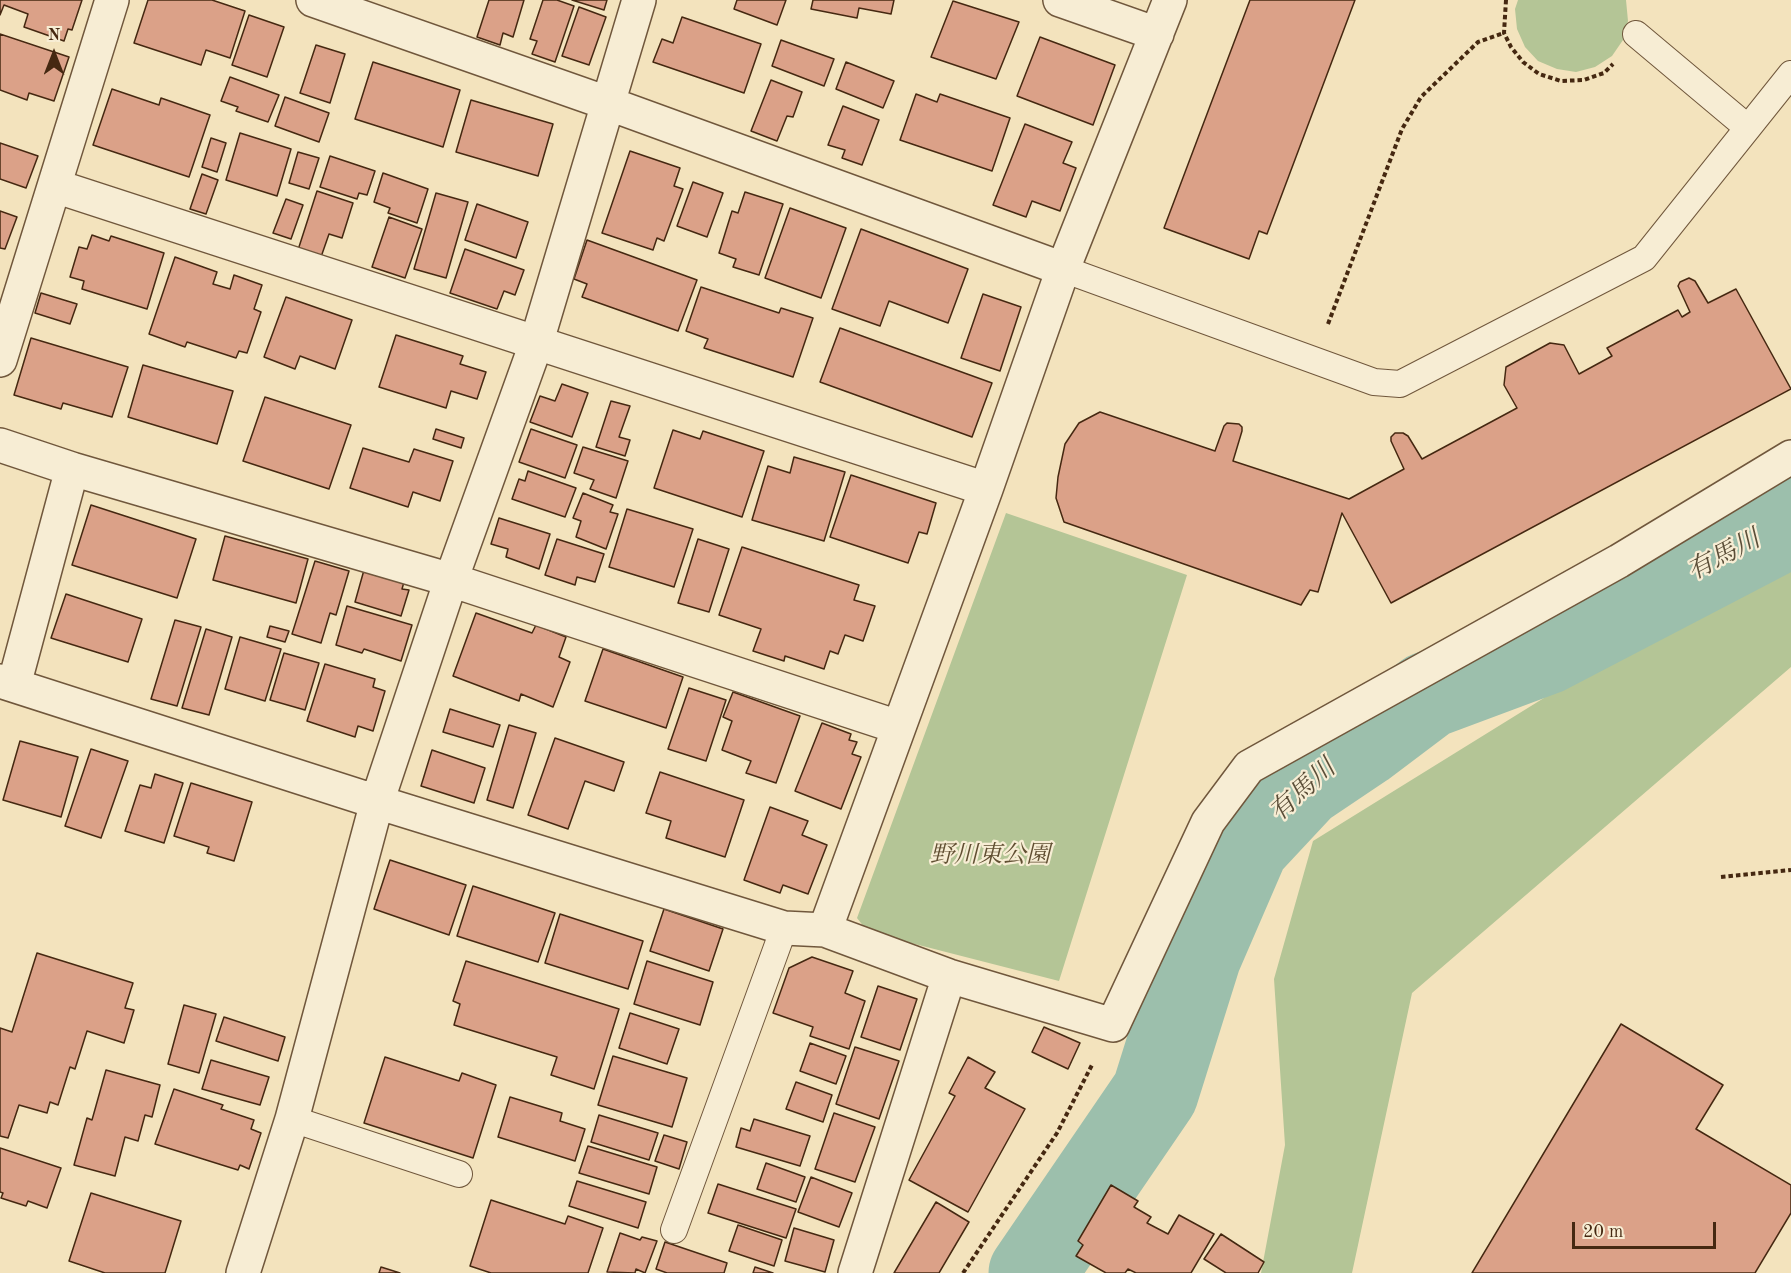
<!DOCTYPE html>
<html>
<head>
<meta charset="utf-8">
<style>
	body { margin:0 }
	#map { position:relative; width:1791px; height:1273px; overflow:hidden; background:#f3e3bd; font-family:"Old Standard TT",serif }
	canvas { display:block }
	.north { position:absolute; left:24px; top:24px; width:60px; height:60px; -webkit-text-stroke:4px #f7edd4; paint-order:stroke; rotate:0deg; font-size:16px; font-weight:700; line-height:24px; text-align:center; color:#452811 }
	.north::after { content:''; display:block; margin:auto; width:21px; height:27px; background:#452811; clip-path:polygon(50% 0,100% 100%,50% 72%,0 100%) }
	.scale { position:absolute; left:1572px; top:1222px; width:144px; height:27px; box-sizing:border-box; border:3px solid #452811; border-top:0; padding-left:8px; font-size:18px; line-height:21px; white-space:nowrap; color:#452811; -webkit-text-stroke:4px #f7edd4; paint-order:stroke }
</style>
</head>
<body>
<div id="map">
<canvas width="1791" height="1273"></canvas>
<div class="north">N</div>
<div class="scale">20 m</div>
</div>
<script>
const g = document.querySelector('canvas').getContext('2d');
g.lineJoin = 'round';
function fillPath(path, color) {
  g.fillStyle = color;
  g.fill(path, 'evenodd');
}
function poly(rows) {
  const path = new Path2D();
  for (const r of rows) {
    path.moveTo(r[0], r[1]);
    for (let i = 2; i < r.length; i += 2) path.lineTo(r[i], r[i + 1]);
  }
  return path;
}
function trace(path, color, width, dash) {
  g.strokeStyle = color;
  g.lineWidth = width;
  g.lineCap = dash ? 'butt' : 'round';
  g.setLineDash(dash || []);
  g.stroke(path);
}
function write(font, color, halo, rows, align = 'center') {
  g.font = font + ' "Old Standard TT","Noto Serif JP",serif';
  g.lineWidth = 4.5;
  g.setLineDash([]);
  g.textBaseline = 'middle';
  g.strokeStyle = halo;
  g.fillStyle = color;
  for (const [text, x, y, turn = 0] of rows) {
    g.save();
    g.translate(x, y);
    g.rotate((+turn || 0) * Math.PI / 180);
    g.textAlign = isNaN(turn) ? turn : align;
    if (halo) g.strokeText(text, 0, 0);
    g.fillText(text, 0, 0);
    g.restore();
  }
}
const green = poly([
	[1518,0,1626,0,1628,21,1623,40,1612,56,1595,67,1576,72,1557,69,1538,61,1525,47,1517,29,1515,9],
	[1006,513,1187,575,1059,981,868,932,857,918],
	[1791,545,1791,667,1412,993,1352,1273,1261,1273,1285,1145,1274,979,1313,841]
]);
const river = poly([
	[1032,1273,1155,1093,1198,956,1246,845,1302,785,1363,744,1428,695,1546,651,1780,529,1791,521]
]);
const building = poly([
	[0,0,82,0,72,30,68,29,64,41,24,27,28,14,4,5,0,15,0,0],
	[148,0,212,0,245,11,230,58,206,50,201,65,134,43,148,0],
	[489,0,524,0,513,37,503,33,500,45,477,37,489,0],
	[543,0,557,0,574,6,555,62,532,54,537,41,530,39,543,0],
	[572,0,607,0,604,10,572,0],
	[737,0,786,0,777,25,734,9,737,0],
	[813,0,894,0,891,14,859,8,857,18,811,9,813,0],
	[1250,0,1355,0,1267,234,1259,231,1249,259,1164,228,1250,0],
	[953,1,1019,22,996,79,931,57,953,1],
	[579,7,606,17,589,65,562,56,579,7],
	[249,15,284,27,267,77,232,65,249,15],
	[682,17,761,44,744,93,653,62,662,39,673,43,682,17],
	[0,34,69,57,54,101,29,93,27,100,0,90,0,34],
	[1040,37,1115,65,1093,125,1017,96,1040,37],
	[781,40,834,59,824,86,772,66,781,40],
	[316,45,345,54,330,103,300,93,316,45],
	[373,62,460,90,443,147,355,119,373,62],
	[846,62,894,81,883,108,836,89,846,62],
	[230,77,279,95,268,122,236,111,238,107,221,101,230,77],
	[771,80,802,92,793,117,787,116,777,141,751,131,771,80],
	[112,89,159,105,161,98,210,115,189,177,93,145,112,89],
	[916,94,937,102,940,94,1010,118,992,171,900,140,916,94],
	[285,97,329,113,319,142,275,126,285,97],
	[471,100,553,124,538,176,456,152,471,100],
	[843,106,879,120,862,165,842,158,845,150,828,145,843,106],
	[1025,124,1072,142,1063,163,1076,168,1060,211,1032,201,1026,217,993,205,1025,124],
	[240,133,291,149,277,196,226,180,240,133],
	[211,138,226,143,217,172,202,167,211,138],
	[0,143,38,156,26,188,0,179,0,143],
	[630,151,680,168,674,186,683,189,664,241,657,238,653,250,602,233,630,151],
	[298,152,319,158,309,189,289,183,298,152],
	[330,156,375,171,367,195,359,193,357,199,320,187,330,156],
	[383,173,428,189,417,223,388,213,390,208,374,202,383,173],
	[202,174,218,180,206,214,190,209,202,174],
	[693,182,723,193,707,237,677,226,693,182],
	[317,191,353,203,342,238,329,234,321,257,298,250,317,191],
	[745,192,783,204,759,275,733,267,736,259,719,253,732,211,738,213,745,192],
	[436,193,468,202,446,278,414,269,436,193],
	[286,199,303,205,291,239,273,233,286,199],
	[477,204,528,222,516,258,465,240,477,204],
	[790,208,846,228,821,298,765,278,790,208],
	[0,211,17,217,5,249,0,248,0,211],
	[389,217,422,229,405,278,372,267,389,217],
	[861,229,968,269,948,323,889,301,880,326,832,309,861,229],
	[92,235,109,241,111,236,164,253,147,309,82,289,84,281,70,277,79,247,87,249,92,235],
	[587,240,697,280,678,331,582,297,587,284,574,279,587,240],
	[465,249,524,270,515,295,504,291,497,309,450,293,465,249],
	[175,257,217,272,213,284,230,289,234,275,262,285,254,309,261,312,247,353,239,351,236,358,187,342,185,347,149,334,175,257],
	[1689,278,1695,281,1708,303,1736,289,1791,389,1391,603,1342,513,1318,592,1310,590,1301,605,1064,522,1056,498,1058,477,1065,444,1079,423,1100,412,1215,451,1224,426,1227,423,1239,424,1242,427,1242,431,1233,461,1349,499,1404,469,1391,441,1391,437,1395,433,1403,433,1408,436,1422,459,1517,408,1504,385,1506,367,1550,343,1564,345,1579,374,1612,356,1607,348,1678,310,1682,317,1690,312,1678,286,1680,282,1689,278],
	[701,287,779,313,781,308,813,318,793,377,704,348,708,339,686,331,701,287],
	[41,293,77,304,70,324,35,313,41,293],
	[983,294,1021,307,1000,371,961,358,983,294],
	[286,297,352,320,335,369,300,356,295,369,264,357,286,297],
	[840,328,992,383,972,437,820,382,840,328],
	[396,335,463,356,460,364,486,372,477,399,451,391,446,408,379,387,396,335],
	[31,338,128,367,112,417,63,403,61,409,14,395,31,338],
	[143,365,233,391,217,444,128,417,143,365],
	[562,384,588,393,572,437,530,422,540,396,555,401,562,384],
	[265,397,351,425,329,489,243,461,265,397],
	[611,401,630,406,619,437,630,440,625,456,596,447,611,401],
	[436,429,464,438,461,448,433,439,436,429],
	[531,429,577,445,565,478,519,462,531,429],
	[673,430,700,439,703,431,764,451,742,517,654,488,673,430],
	[583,447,628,461,616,498,590,489,594,480,574,473,583,447],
	[363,448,409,462,414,449,453,461,440,501,413,492,408,507,350,488,363,448],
	[794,457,845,472,824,541,752,520,768,466,790,473,794,457],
	[528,471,576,488,565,517,512,499,519,479,525,481,528,471],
	[851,475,936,503,927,534,919,532,908,563,830,537,851,475],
	[583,493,613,505,610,512,618,514,606,549,576,537,581,521,573,518,583,493],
	[91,505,196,539,177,598,72,565,91,505],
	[627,509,693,529,674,587,609,567,627,509],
	[499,518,550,534,539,569,506,557,508,549,491,544,499,518],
	[225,536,308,559,296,603,213,580,225,536],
	[557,539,604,554,595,582,577,577,575,585,545,575,557,539],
	[698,539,729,549,709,612,678,603,698,539],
	[742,547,859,585,854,600,875,606,863,641,845,635,838,654,830,651,824,669,785,656,784,661,753,651,761,629,719,615,742,547],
	[315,561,349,571,336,615,330,613,321,643,292,634,315,561],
	[364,570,404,582,402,589,409,590,401,616,355,602,364,570],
	[66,594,142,619,128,662,51,638,66,594],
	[347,606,412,625,401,661,364,649,362,653,336,645,347,606],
	[476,613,532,633,536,625,566,637,559,657,570,662,553,707,521,694,519,701,453,676,476,613],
	[175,620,201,627,177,706,151,699,175,620],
	[270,626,289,631,285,642,267,637,270,626],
	[206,629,232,637,209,715,182,708,206,629],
	[240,637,281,649,265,701,225,689,240,637],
	[603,649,683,677,666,728,585,701,603,649],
	[284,653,319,663,305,710,270,700,284,653],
	[325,664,375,679,373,687,385,691,373,731,358,726,355,737,307,721,325,664],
	[689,688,726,700,706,761,668,749,689,688],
	[733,692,800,716,776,783,746,773,751,761,722,750,732,721,723,717,733,692],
	[450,709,500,725,493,747,443,732,450,709],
	[822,723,851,734,849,740,857,742,852,754,861,757,841,809,795,791,822,723],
	[509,725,536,733,513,808,487,800,509,725],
	[555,738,624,762,614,791,585,781,568,829,528,815,555,738],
	[20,741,78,757,61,817,3,800,20,741],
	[91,749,128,761,101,838,65,826,91,749],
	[432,750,485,768,474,803,421,786,432,750],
	[660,772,744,800,725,857,666,838,671,821,646,813,660,772],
	[155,774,183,783,164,843,125,831,140,785,151,788,155,774],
	[191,783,252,802,234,861,207,853,209,847,174,836,191,783],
	[770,807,808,821,802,835,827,845,808,894,783,885,780,893,744,880,770,807],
	[390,860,466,885,449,935,374,909,390,860],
	[473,886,555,913,538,962,457,936,473,886],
	[664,909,723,929,709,971,650,951,664,909],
	[560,914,643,941,628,989,545,963,560,914],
	[37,953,133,983,125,1008,134,1010,124,1043,87,1031,75,1069,70,1067,58,1105,50,1102,47,1113,19,1105,8,1138,0,1136,0,1028,12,1032,37,953],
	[812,957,853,971,845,993,865,1001,849,1049,810,1036,813,1027,773,1013,789,968,812,957],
	[466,961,619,1009,594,1089,551,1075,557,1057,454,1025,460,1004,453,1001,466,961],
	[647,961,713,982,700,1025,634,1004,647,961],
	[878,986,917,999,900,1050,861,1037,878,986],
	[184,1005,216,1014,199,1073,168,1064,184,1005],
	[630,1013,679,1029,667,1064,619,1048,630,1013],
	[224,1017,285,1037,278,1061,216,1041,224,1017],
	[1621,1024,1723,1085,1696,1129,1791,1185,1791,1213,1755,1273,1472,1273,1621,1024],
	[1044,1027,1080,1043,1068,1069,1032,1052,1044,1027],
	[810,1043,846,1056,836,1084,800,1071,810,1043],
	[855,1047,899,1061,879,1119,836,1104,855,1047],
	[613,1056,687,1078,672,1127,598,1105,613,1056],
	[385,1057,459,1081,462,1073,496,1085,473,1158,364,1123,385,1057],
	[968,1057,995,1072,985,1088,1025,1109,968,1212,909,1180,955,1096,949,1093,968,1057],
	[211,1060,269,1077,260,1105,202,1089,211,1060],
	[106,1070,160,1085,152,1117,145,1115,138,1141,125,1137,115,1176,74,1165,87,1118,92,1120,106,1070],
	[796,1082,832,1095,823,1122,786,1109,796,1082],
	[174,1089,223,1105,221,1109,254,1120,251,1129,261,1133,249,1169,240,1165,238,1170,155,1144,174,1089],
	[510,1097,562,1113,560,1121,585,1129,575,1161,498,1137,510,1097],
	[834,1113,875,1127,855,1182,815,1169,834,1113],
	[599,1115,658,1133,649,1160,591,1142,599,1115],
	[754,1119,810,1136,800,1166,736,1147,741,1128,750,1131,754,1119],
	[664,1135,687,1142,679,1169,655,1161,664,1135],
	[588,1146,657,1167,649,1194,579,1173,588,1146],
	[0,1148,61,1168,47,1208,28,1201,26,1206,1,1198,3,1193,0,1192,0,1148],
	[766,1163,805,1177,796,1202,757,1189,766,1163],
	[811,1177,852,1193,839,1227,798,1212,811,1177],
	[577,1181,646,1202,638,1228,569,1206,577,1181],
	[718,1184,796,1209,786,1238,708,1213,718,1184],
	[1111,1185,1138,1201,1134,1207,1151,1217,1147,1223,1168,1234,1179,1215,1214,1234,1191,1273,1136,1273,1128,1269,1125,1273,1106,1273,1076,1256,1083,1245,1078,1241,1111,1185],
	[91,1193,181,1221,165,1273,105,1273,69,1261,91,1193],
	[491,1200,565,1224,568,1216,603,1228,588,1273,491,1273,470,1266,491,1200],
	[936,1202,969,1222,939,1273,894,1273,936,1202],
	[738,1225,782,1240,774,1266,729,1251,738,1225],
	[794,1228,834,1240,825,1272,785,1261,794,1228],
	[620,1233,640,1240,642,1237,657,1241,645,1273,636,1269,635,1273,607,1272,620,1233],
	[1221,1234,1264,1262,1258,1273,1226,1273,1204,1259,1221,1234],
	[665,1242,727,1263,724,1273,667,1273,656,1269,665,1242],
	[381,1267,400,1273,379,1273,381,1267],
	[755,1267,773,1273,753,1273,755,1267]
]);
const path = poly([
	[1506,0,1504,33,1511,47,1523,62,1539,74,1561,81,1584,80,1604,73,1613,64],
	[1328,324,1402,129,1421,97,1478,42,1504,33],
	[1721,877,1791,870],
	[963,1273,1057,1133,1093,1063]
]);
const service = poly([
	[1636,34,1748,128],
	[1063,269,1374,382,1400,384,1644,258,1791,74],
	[292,1119,459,1174],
	[674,1230,784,928]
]);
const minor = poly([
	[313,0,607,103,1063,269],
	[1060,0,1157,34],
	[55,186,986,489],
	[0,360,112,0],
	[0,445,72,469,14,685],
	[72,469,451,580,898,727],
	[0,681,377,802,784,928,825,930,949,976,1113,1025,1208,822,1249,767,1619,561,1791,457],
	[825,930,986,489,1063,269,1170,0],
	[243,1273,292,1119,377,802,451,580,536,344,639,0],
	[855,1273,949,976]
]);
const parkNames = [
	["野川東公園",990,856]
];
const waterNames = [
	["有馬川",1724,556,-28],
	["有馬川",1303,791,-42]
];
fillPath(green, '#b4c596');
trace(river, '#9cbfac', 87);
fillPath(building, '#dba188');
trace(building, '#452811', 1.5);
trace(service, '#70573c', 28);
trace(minor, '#70573c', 36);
trace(path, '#452811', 4, [4.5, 3]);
trace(service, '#f7edd4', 26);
trace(minor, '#f7edd4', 33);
write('italic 24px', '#614f32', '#f7edd4', parkNames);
write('italic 26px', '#5b4e38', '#f7edd4', waterNames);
</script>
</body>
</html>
